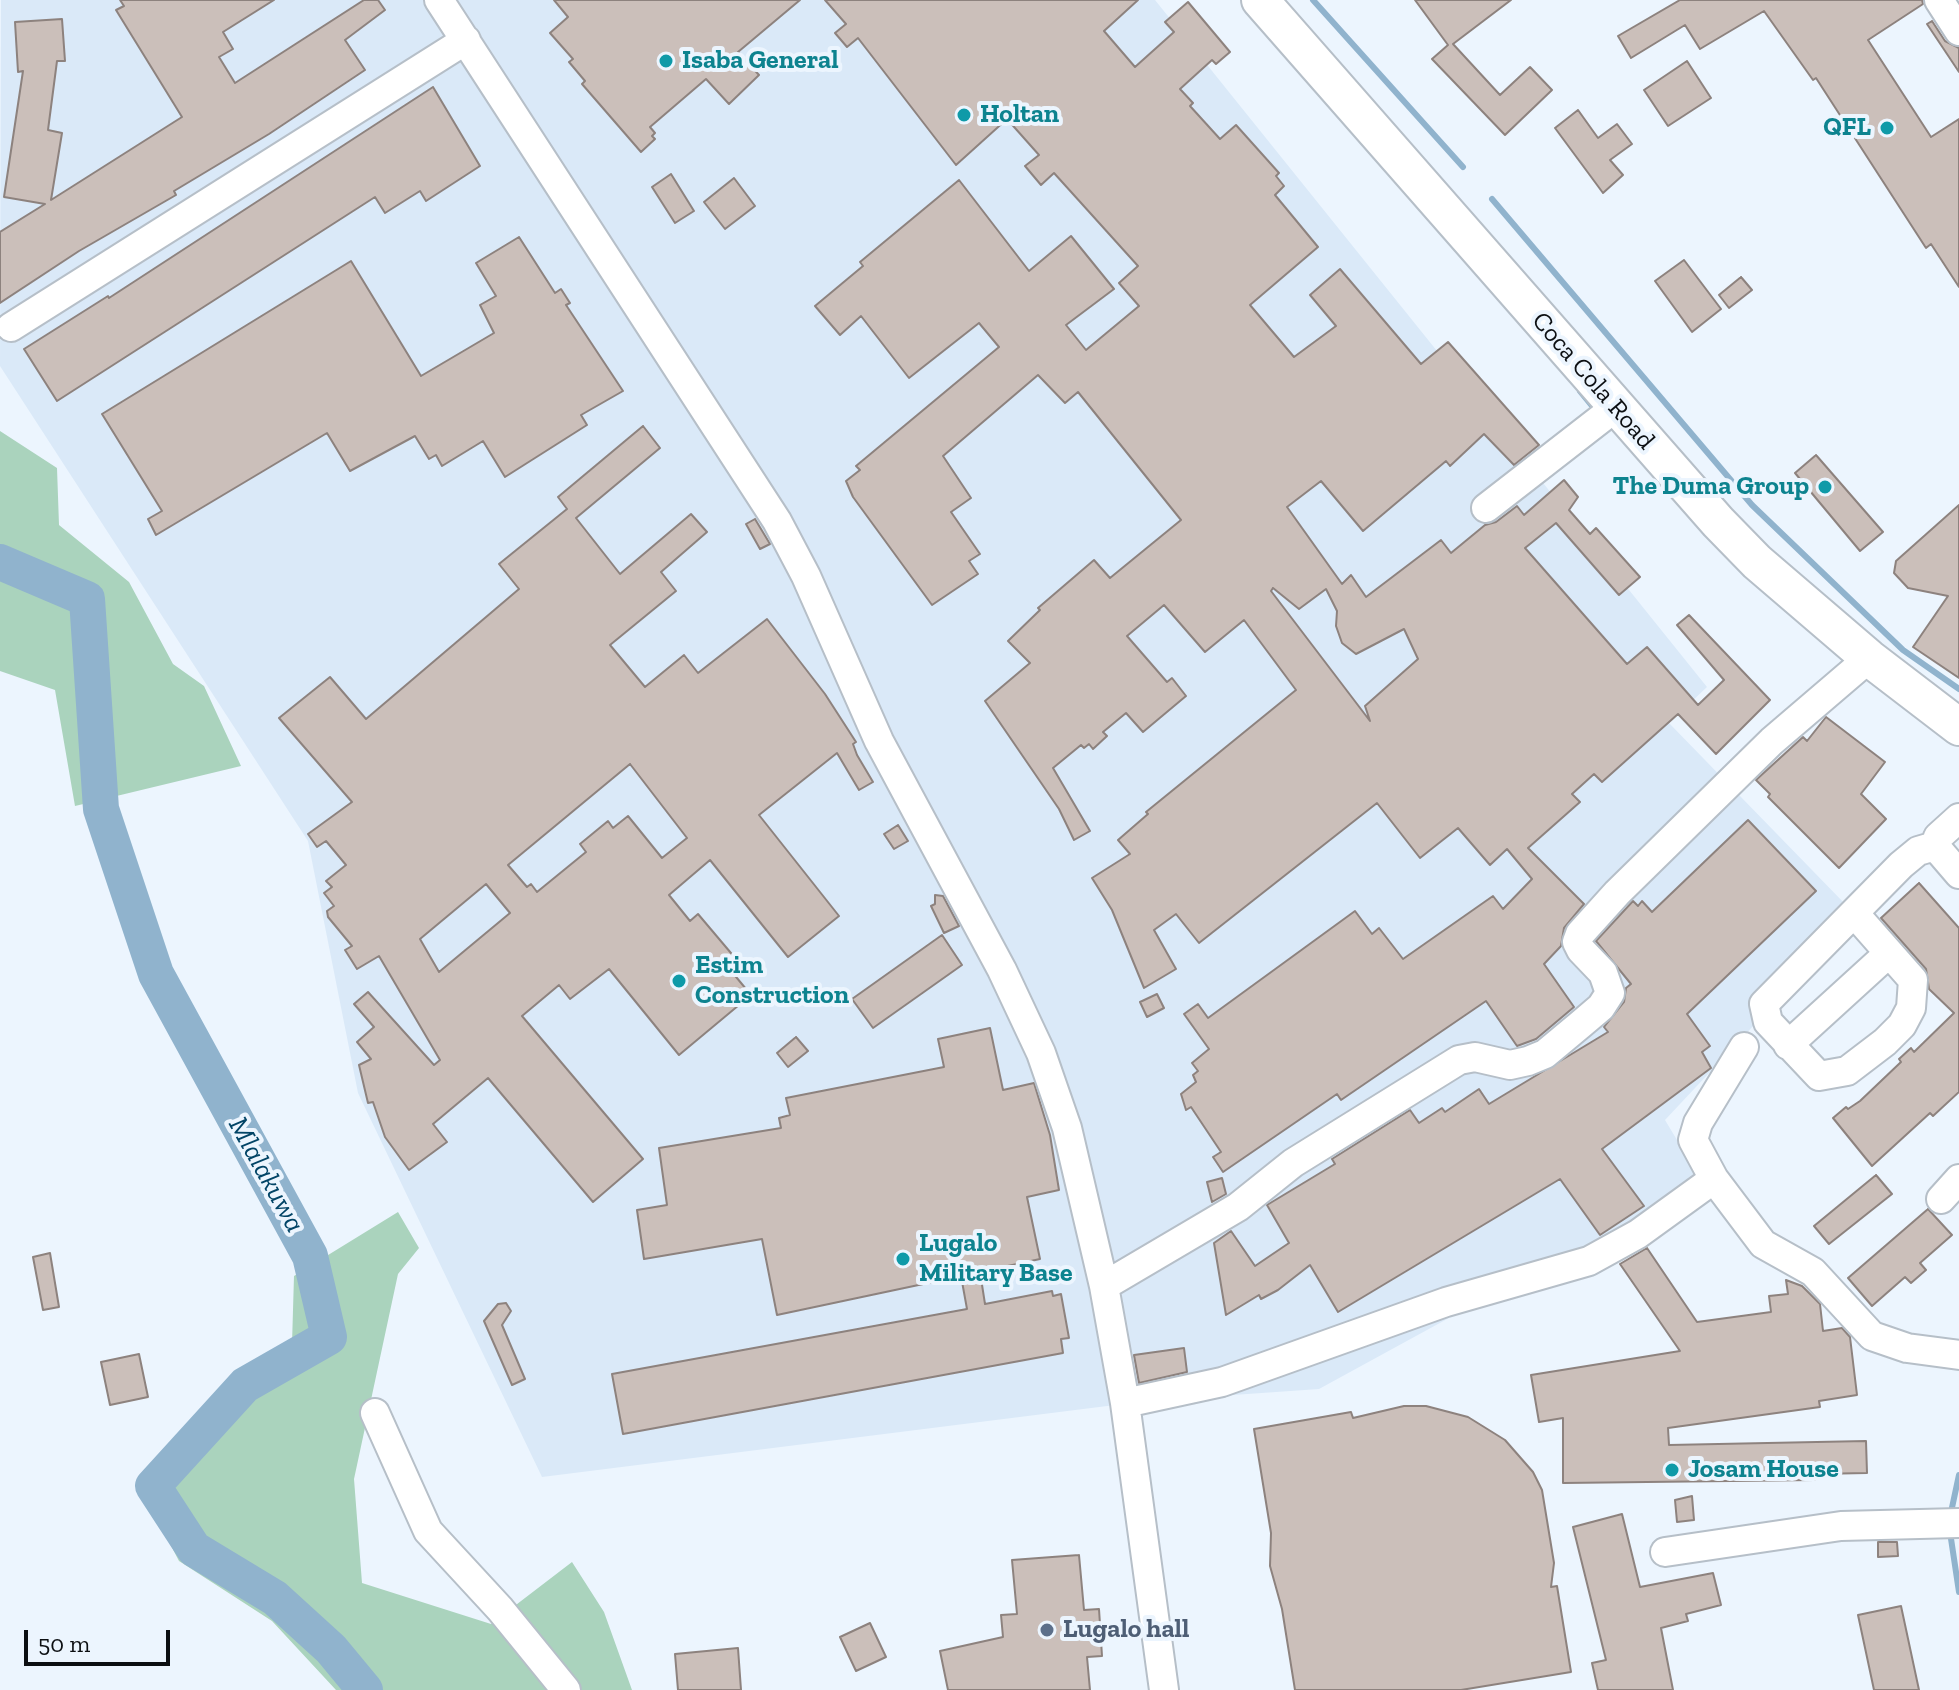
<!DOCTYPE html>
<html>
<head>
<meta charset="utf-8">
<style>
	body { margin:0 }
	#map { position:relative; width:1959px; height:1690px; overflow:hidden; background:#ecf5fe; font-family:"Zilla Slab",serif }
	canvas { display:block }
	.scale { position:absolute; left:24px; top:1630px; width:146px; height:36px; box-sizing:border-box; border:4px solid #0c0f12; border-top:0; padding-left:10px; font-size:24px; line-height:28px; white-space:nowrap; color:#0c0f12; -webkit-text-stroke:6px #ecf5fe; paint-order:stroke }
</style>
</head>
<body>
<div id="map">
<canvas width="1959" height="1690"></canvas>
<div class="scale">50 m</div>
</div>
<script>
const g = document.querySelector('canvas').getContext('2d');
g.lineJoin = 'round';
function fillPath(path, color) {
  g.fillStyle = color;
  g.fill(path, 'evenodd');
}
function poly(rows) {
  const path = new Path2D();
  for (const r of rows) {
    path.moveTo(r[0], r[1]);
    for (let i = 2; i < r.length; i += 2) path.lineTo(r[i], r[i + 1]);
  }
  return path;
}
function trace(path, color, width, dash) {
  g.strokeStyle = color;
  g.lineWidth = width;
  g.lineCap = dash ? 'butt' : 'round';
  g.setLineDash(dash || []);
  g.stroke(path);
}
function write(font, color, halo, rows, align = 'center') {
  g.font = font + ' "Zilla Slab",serif';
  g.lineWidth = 8;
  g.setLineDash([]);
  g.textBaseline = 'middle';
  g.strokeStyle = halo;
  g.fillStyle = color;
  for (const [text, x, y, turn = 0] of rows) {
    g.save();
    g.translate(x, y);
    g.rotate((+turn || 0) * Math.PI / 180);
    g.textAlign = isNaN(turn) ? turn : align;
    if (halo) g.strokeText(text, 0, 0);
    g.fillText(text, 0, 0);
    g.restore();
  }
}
const built = poly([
	[1,0,1155,0,1707,687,1669,723,1847,906,1755,1024,1665,1120,1701,1180,1605,1244,1502,1289,1319,1389,1147,1401,542,1477,358,1093,308,841,0,366]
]);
const green = poly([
	[0,431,57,468,59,525,129,582,173,664,204,686,241,766,75,806,55,690,0,671],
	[398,1212,419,1248,398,1274,354,1479,362,1583,491,1624,572,1562,604,1612,632,1690,336,1690,272,1621,179,1561,141,1488,207,1408,291,1378,294,1276]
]);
const stream = poly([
	[1313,0,1463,167],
	[1492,199,1752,505,1903,650,1959,689],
	[1580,391,1598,413],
	[1950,1517,1959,1475],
	[1950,1532,1959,1592]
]);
const river = poly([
	[0,562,87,599,101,809,156,974,310,1256,329,1337,245,1385,153,1486,194,1549,275,1598,331,1649,365,1690]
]);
const building = poly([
	[120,0,274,0,223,32,233,49,219,57,235,83,364,0,378,0,385,10,345,40,365,70,269,134,174,191,176,195,79,251,0,303,0,232,45,204,4,197,23,71,18,72,15,22,62,19,65,61,57,61,48,130,62,133,51,200,182,117,116,10,124,6,120,0],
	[554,0,800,0,738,52,759,75,729,104,706,79,650,127,655,133,652,136,655,139,641,152,582,84,585,81,569,62,573,59,550,33,568,17,554,0],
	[825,0,1138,0,1104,31,1135,67,1174,32,1165,22,1188,2,1230,52,1216,64,1212,60,1180,89,1193,103,1190,106,1220,139,1236,125,1279,173,1276,176,1284,186,1275,195,1318,247,1250,305,1294,357,1336,326,1310,295,1340,269,1421,364,1448,342,1539,445,1514,465,1484,434,1450,466,1446,461,1363,531,1321,481,1287,507,1342,584,1351,575,1366,597,1441,540,1451,553,1485,525,1496,522,1517,506,1524,515,1564,480,1578,497,1569,510,1590,534,1596,528,1640,577,1619,595,1556,523,1525,548,1627,664,1647,647,1698,705,1724,680,1677,625,1689,615,1770,700,1716,754,1678,714,1602,782,1594,774,1572,794,1580,802,1528,848,1584,904,1564,928,1561,946,1544,964,1574,1007,1536,1039,1517,1046,1486,1001,1341,1100,1337,1094,1223,1172,1213,1157,1221,1152,1191,1107,1186,1110,1181,1094,1196,1082,1193,1075,1198,1071,1192,1063,1209,1049,1184,1014,1198,1004,1208,1018,1355,911,1372,934,1379,928,1403,959,1493,896,1503,909,1532,879,1507,849,1490,865,1458,828,1420,858,1377,803,1199,943,1176,914,1154,930,1176,969,1144,988,1112,910,1092,878,1130,854,1118,840,1148,814,1146,812,1296,690,1244,620,1205,652,1164,605,1127,636,1167,682,1172,678,1186,696,1143,732,1126,713,1103,732,1107,736,1093,749,1089,744,1084,748,1081,745,1053,768,1090,831,1074,840,1059,809,985,701,1030,663,1008,641,1040,610,1038,608,1094,560,1110,578,1181,520,1078,392,1065,403,1038,375,943,456,971,498,951,512,980,554,969,561,978,574,932,605,853,497,846,481,860,470,856,466,999,347,979,323,909,378,861,316,840,335,815,306,863,266,860,262,959,180,1029,271,1071,236,1114,289,1066,325,1086,350,1139,306,1119,283,1138,266,1054,173,1041,185,1025,166,1039,155,1007,119,956,165,858,38,847,47,835,33,846,24,825,0],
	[1273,588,1299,609,1326,589,1337,611,1336,626,1342,643,1356,654,1404,629,1418,659,1365,706,1370,721,1271,591,1273,588],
	[1415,0,1511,0,1453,44,1500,95,1530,67,1552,90,1505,135,1432,59,1448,45,1415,0],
	[1680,0,1922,0,1923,4,1868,40,1931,137,1959,119,1959,287,1931,244,1926,248,1816,78,1813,80,1764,11,1700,49,1685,25,1631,58,1618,36,1680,0],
	[1932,21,1945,41,1959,48,1959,72,1927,24,1932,21],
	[1687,61,1711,98,1668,126,1644,90,1687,61],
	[433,87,480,166,426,201,420,191,385,213,375,197,57,401,24,349,108,296,109,298,433,87],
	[1578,110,1598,138,1617,124,1632,144,1610,160,1623,175,1603,193,1555,128,1578,110],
	[671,174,694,211,675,223,652,187,671,174],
	[734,178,755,206,725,229,704,202,734,178],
	[519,237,555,293,561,289,570,303,566,305,623,391,581,415,587,425,505,477,483,441,442,466,436,455,429,459,415,436,350,471,327,433,156,535,148,519,162,511,102,414,351,261,421,376,494,333,480,305,496,296,476,263,519,237],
	[1684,260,1721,309,1692,332,1655,281,1684,260],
	[1741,277,1752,290,1729,308,1719,295,1741,277],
	[643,426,660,448,576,518,620,574,691,514,707,532,661,572,676,591,610,645,645,687,684,655,698,673,767,619,825,694,856,742,853,744,857,755,873,782,859,790,837,753,759,815,839,916,788,957,710,860,669,895,690,921,698,914,736,959,727,966,751,995,679,1055,609,969,570,999,559,985,522,1016,643,1159,593,1202,488,1078,433,1124,447,1142,409,1170,385,1137,373,1102,368,1103,359,1065,371,1059,357,1042,374,1027,354,1004,368,992,434,1065,440,1060,379,956,357,969,345,950,352,946,328,917,327,911,334,906,324,893,332,887,326,881,346,865,326,841,317,847,308,834,352,802,279,718,330,677,366,719,519,589,499,564,567,509,558,497,643,426],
	[630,764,687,838,662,858,628,816,613,828,608,821,580,844,586,852,537,892,531,884,527,887,508,865,630,764],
	[486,884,510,913,439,972,420,939,486,884],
	[1816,455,1883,532,1860,551,1795,473,1816,455],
	[1959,505,1959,678,1913,647,1948,596,1908,588,1894,573,1896,561,1959,505],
	[755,519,770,544,760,549,746,524,755,519],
	[1826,717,1885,762,1861,794,1886,819,1839,868,1768,797,1770,794,1756,780,1803,737,1807,741,1826,717],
	[1748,820,1816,891,1687,1014,1710,1046,1702,1052,1711,1068,1602,1149,1644,1206,1600,1235,1560,1179,1338,1312,1310,1265,1278,1290,1261,1299,1259,1295,1226,1315,1214,1243,1231,1231,1255,1266,1289,1243,1267,1205,1335,1164,1332,1159,1410,1110,1419,1123,1442,1108,1445,1112,1479,1089,1489,1104,1608,1032,1604,1027,1624,1002,1626,988,1631,984,1596,941,1633,901,1638,906,1642,901,1652,912,1748,820],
	[898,825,908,841,894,849,884,834,898,825],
	[1919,883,1959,928,1959,1092,1933,1116,1930,1113,1872,1166,1833,1118,1846,1107,1848,1109,1860,1101,1901,1062,1899,1059,1911,1048,1914,1052,1954,1013,1929,989,1926,969,1881,918,1919,883],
	[935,895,943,896,959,926,944,933,931,906,935,904,935,895],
	[942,935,962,965,873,1028,852,999,942,935],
	[1157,994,1164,1008,1147,1017,1140,1002,1157,994],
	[990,1028,1003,1090,1034,1083,1050,1135,1059,1190,1027,1197,1040,1259,980,1272,985,1304,1052,1291,1053,1296,1061,1294,1069,1338,1061,1339,1063,1353,623,1434,612,1374,967,1309,961,1276,777,1315,762,1239,644,1259,637,1210,667,1205,659,1148,781,1128,779,1118,790,1115,786,1098,944,1067,938,1039,990,1028],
	[796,1037,808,1051,788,1067,777,1053,796,1037],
	[1876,1175,1892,1194,1829,1244,1814,1226,1876,1175],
	[1222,1178,1226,1194,1212,1202,1207,1182,1222,1178],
	[1928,1209,1952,1235,1920,1263,1926,1270,1911,1283,1905,1277,1872,1306,1848,1278,1928,1209],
	[1647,1248,1697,1322,1771,1312,1769,1296,1788,1294,1786,1280,1802,1286,1820,1304,1823,1331,1842,1328,1850,1337,1857,1395,1819,1401,1820,1407,1668,1428,1669,1445,1866,1441,1867,1473,1815,1474,1815,1480,1563,1483,1563,1418,1539,1422,1531,1375,1680,1351,1620,1264,1647,1248],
	[50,1253,59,1307,43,1310,33,1257,50,1253],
	[506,1303,511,1311,502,1325,525,1379,512,1385,484,1321,498,1304,506,1303],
	[1184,1348,1187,1372,1139,1383,1134,1355,1184,1348],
	[139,1354,148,1397,110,1405,101,1362,139,1354],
	[1404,1406,1426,1406,1468,1417,1505,1440,1533,1472,1542,1490,1554,1563,1551,1587,1557,1586,1571,1672,1461,1690,1295,1690,1282,1609,1270,1566,1271,1533,1254,1429,1351,1412,1353,1418,1404,1406],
	[1692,1496,1694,1520,1677,1522,1675,1500,1692,1496],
	[1622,1514,1640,1587,1713,1573,1721,1605,1686,1614,1688,1621,1661,1628,1673,1690,1598,1690,1592,1663,1606,1660,1573,1527,1622,1514],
	[1878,1542,1897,1542,1898,1556,1878,1557,1878,1542],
	[1079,1555,1084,1610,1099,1609,1102,1656,1087,1657,1090,1690,948,1690,940,1651,1003,1637,1001,1615,1017,1614,1012,1560,1079,1555],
	[1901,1606,1919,1690,1874,1690,1858,1615,1901,1606],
	[870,1623,886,1657,856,1671,840,1637,870,1623],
	[738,1648,741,1690,678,1690,675,1654,738,1648]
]);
const minor = poly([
	[439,0,777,521,806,576,879,741,1002,970,1041,1053,1067,1128,1104,1286,1125,1403,1164,1690],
	[1939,0,1959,31],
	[11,327,466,40],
	[1486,508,1616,407],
	[1959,818,1938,837,1935,846,1959,874],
	[1854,913,1913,980,1911,1008,1902,1025,1885,1042,1847,1071,1819,1076,1768,1022,1764,1004,1901,865,1918,851,1935,846],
	[1788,1045,1889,953],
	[1744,1047,1698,1123,1693,1140,1714,1179,1763,1244,1813,1272,1872,1336,1907,1348,1959,1355],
	[1941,1199,1959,1179],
	[1104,1286,1238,1207,1293,1163,1459,1060,1475,1057,1510,1065,1528,1061,1545,1054,1581,1024,1601,1007,1610,993,1603,973,1581,950,1577,942,1580,934,1617,893,1772,741,1869,658],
	[1125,1403,1222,1382,1446,1302,1589,1261,1638,1234,1714,1179],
	[375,1413,428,1531,500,1609,566,1690],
	[1665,1552,1841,1526,1959,1523]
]);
const major = poly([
	[1260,0,1718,522,1757,562,1869,658,1959,727]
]);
const markers = [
	[666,61,8,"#0f9aa8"],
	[964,115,8,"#0f9aa8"],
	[1887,128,8,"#0f9aa8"],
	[1825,487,8,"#0f9aa8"],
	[679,981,8,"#0f9aa8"],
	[903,1259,8,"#0f9aa8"],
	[1672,1470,8,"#0f9aa8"],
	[1047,1630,8,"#5c6f8a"]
];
const cultureNames = [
	["Isaba General",682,61],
	["Holtan",980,115],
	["QFL",1871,128,"right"],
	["The Duma Group",1809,487,"right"],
	["Estim",695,966],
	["Construction",695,996],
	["Lugalo",919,1244],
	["Military Base",919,1274],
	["Josam House",1688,1470]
];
const streetNames = [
	["Coca Cola Road",1593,381,49]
];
const serviceNames = [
	["Lugalo hall",1063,1630]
];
const waterNames = [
	["Mlalakuwa",266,1175,61]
];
fillPath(built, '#dae9f8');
fillPath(green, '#aad3bd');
trace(stream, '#90b3cd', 6);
trace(river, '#90b3cd', 36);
fillPath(building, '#cbbfba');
trace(building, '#8d827e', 2);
trace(minor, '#b6bfc8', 32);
trace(major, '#b6bfc8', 40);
trace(minor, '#fff', 28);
trace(major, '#fff', 36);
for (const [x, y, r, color] of markers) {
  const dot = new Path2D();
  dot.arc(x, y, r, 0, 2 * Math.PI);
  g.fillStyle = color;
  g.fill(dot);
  trace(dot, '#ecf5fe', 3);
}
write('bold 26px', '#0d838f', '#ecf5fe', cultureNames, 'left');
write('26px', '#0c0f12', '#ecf5fe', streetNames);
write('bold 26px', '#4e5e75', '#ecf5fe', serviceNames, 'left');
write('italic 28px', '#024466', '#ecf5fe', waterNames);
</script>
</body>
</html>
